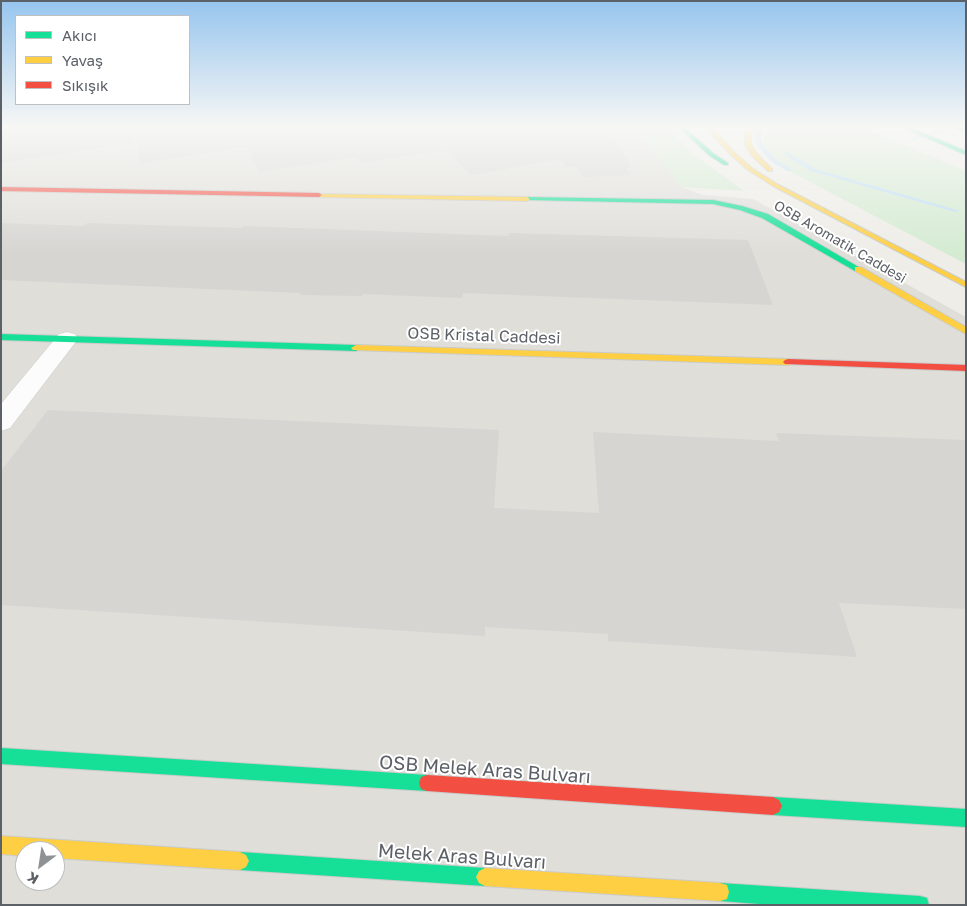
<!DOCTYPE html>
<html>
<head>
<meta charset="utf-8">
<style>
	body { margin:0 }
	#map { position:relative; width:967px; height:906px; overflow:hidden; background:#eeede8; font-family:"Golos Text",sans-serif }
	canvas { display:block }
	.frame { position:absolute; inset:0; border:2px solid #5c6167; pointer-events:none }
	.legend { position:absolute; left:15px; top:15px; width:175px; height:90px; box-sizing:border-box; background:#fff; border:1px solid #bec0c2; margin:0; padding:6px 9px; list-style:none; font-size:15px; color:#5c6167 }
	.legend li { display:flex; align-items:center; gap:10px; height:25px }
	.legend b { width:25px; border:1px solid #bec0c2 }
	.north { position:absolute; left:15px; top:841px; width:50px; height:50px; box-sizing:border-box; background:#fff; border:1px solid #bec0c2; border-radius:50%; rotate:211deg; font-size:14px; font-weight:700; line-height:20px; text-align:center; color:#5c6167 }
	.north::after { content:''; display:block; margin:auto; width:18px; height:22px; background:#8f9294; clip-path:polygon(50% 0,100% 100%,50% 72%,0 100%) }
</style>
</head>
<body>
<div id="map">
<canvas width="967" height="906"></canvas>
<div class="frame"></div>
<ul class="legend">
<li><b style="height:6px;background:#16e098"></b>Akıcı</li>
<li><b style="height:6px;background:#ffcf43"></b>Yavaş</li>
<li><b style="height:6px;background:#f24e42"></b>Sıkışık</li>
</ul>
<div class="north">K</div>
</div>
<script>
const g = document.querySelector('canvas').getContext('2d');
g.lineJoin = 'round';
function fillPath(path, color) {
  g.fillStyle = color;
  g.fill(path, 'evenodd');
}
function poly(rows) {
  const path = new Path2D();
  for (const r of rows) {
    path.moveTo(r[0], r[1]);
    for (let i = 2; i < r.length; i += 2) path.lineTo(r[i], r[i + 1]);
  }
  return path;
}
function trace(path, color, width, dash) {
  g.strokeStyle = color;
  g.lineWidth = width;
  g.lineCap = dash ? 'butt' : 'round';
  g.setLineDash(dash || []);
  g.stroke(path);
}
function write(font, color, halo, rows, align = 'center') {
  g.font = font + ' "Golos Text",sans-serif';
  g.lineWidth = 4;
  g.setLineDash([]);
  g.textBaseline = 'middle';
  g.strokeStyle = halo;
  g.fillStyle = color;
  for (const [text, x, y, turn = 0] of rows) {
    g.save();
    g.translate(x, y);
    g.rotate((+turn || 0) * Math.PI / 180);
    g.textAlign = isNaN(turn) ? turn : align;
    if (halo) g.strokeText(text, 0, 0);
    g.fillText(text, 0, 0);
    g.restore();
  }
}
const industrial = poly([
	[1,127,636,127,681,187,703,195,753,199,966,317,966,905,1,905],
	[25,851,55,851,55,881,25,881]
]);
const green = poly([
	[636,127,667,127,692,153,744,191,681,187],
	[770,127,861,127,966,171,966,264,776,164,762,146]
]);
const stream = poly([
	[758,127,763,127,760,138,764,147,776,160,791,169,791,171,787,171,772,162,760,149,754,138,758,127],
	[953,127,962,127,914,140,911,138,953,127],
	[787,152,815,169,960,211,955,212,811,171,785,155,784,154,787,152]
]);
const building = poly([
	[50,127,132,127,134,143,1,163,1,134],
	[134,127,599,127,601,130,607,129,632,167,626,168,631,175,583,177,577,167,565,167,561,159,471,175,445,150,362,163,356,157,259,172,247,147,140,163],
	[1,223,84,226,87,223,242,228,243,226,509,236,509,233,748,240,773,305,463,293,462,298,363,294,362,296,300,295,301,293,1,280],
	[48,410,499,430,494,508,599,513,593,432,779,441,776,433,966,440,966,609,839,603,857,657,608,641,608,634,485,627,485,636,1,605,1,471]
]);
const street = poly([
	[67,332,75,334,78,339,10,428,1,431,1,404,59,334,67,332]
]);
const fast = poly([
	[678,127,684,127,714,154,728,163,728,165,724,165,710,156,678,127],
	[901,127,909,127,966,151,966,155,901,127],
	[953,127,966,129,966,133,954,128,953,127],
	[527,197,713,200,742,206,768,214,862,269,855,271,762,218,740,210,713,204,525,200,524,199,527,197],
	[1,334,356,345,361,348,356,351,1,340,1,334],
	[1,748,427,775,433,777,435,783,433,789,427,791,1,764,1,748],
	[773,797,966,809,966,827,773,815,767,812,764,806,767,800,773,797],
	[240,852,485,868,491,871,494,877,491,883,485,886,240,870,234,867,231,861,234,855,240,852],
	[720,883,920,896,927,898,929,905,772,905,720,901,713,899,711,892,713,885,720,883]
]);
const slow = poly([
	[708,127,714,127,718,134,736,154,752,168,777,184,966,282,966,287,773,186,748,170,732,156,713,136,708,127],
	[749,127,755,127,751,134,751,144,757,154,772,169,772,171,768,171,752,156,745,144,745,134,749,127],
	[317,194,527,197,530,199,527,201,319,197,317,196,317,194],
	[855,267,861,267,966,327,966,334,855,271,855,267],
	[356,345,788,359,793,362,788,365,353,350,351,348,356,345],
	[1,836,240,852,246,855,249,861,246,867,240,870,55,858,55,851,25,851,25,856,1,854,1,836],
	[485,868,720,883,727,885,729,892,727,899,720,901,485,886,479,883,476,877,479,871,485,868]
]);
const jam = poly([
	[1,187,319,193,322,195,319,197,1,191,1,187],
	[788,359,966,365,966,371,785,364,783,362,785,360,788,359],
	[427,775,773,797,779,800,782,806,779,812,773,815,427,791,421,789,419,783,421,777,427,775]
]);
const farStreetnames = [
	["OSB Aromatik Caddesi",840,242,30]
];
const streetNames = [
	["OSB Kristal Caddesi",484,336,2]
];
const nearStreetnames = [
	["OSB Melek Aras Bulvarı",485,770,4],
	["Melek Aras Bulvarı",462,857,4]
];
fillPath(industrial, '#dfded9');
fillPath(green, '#d4ebd2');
fillPath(stream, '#bcdef8');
fillPath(building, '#d6d5d2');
trace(street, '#c9cac9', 1);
trace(fast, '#c9cbca', 2);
trace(slow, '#c9cbca', 2);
trace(jam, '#c9cbca', 2);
fillPath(street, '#fcfcfc');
fillPath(fast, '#16e098');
fillPath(slow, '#ffcf43');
fillPath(jam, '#f24e42');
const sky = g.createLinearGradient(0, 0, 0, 254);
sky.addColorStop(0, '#96c5ee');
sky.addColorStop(0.5, '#f7f7f5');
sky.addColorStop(1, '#f7f7f500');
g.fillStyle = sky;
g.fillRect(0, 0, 967, 254);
write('14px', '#5c6167', '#fff', farStreetnames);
write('16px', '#5c6167', '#fff', streetNames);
write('19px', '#5c6167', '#fff', nearStreetnames);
</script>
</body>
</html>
